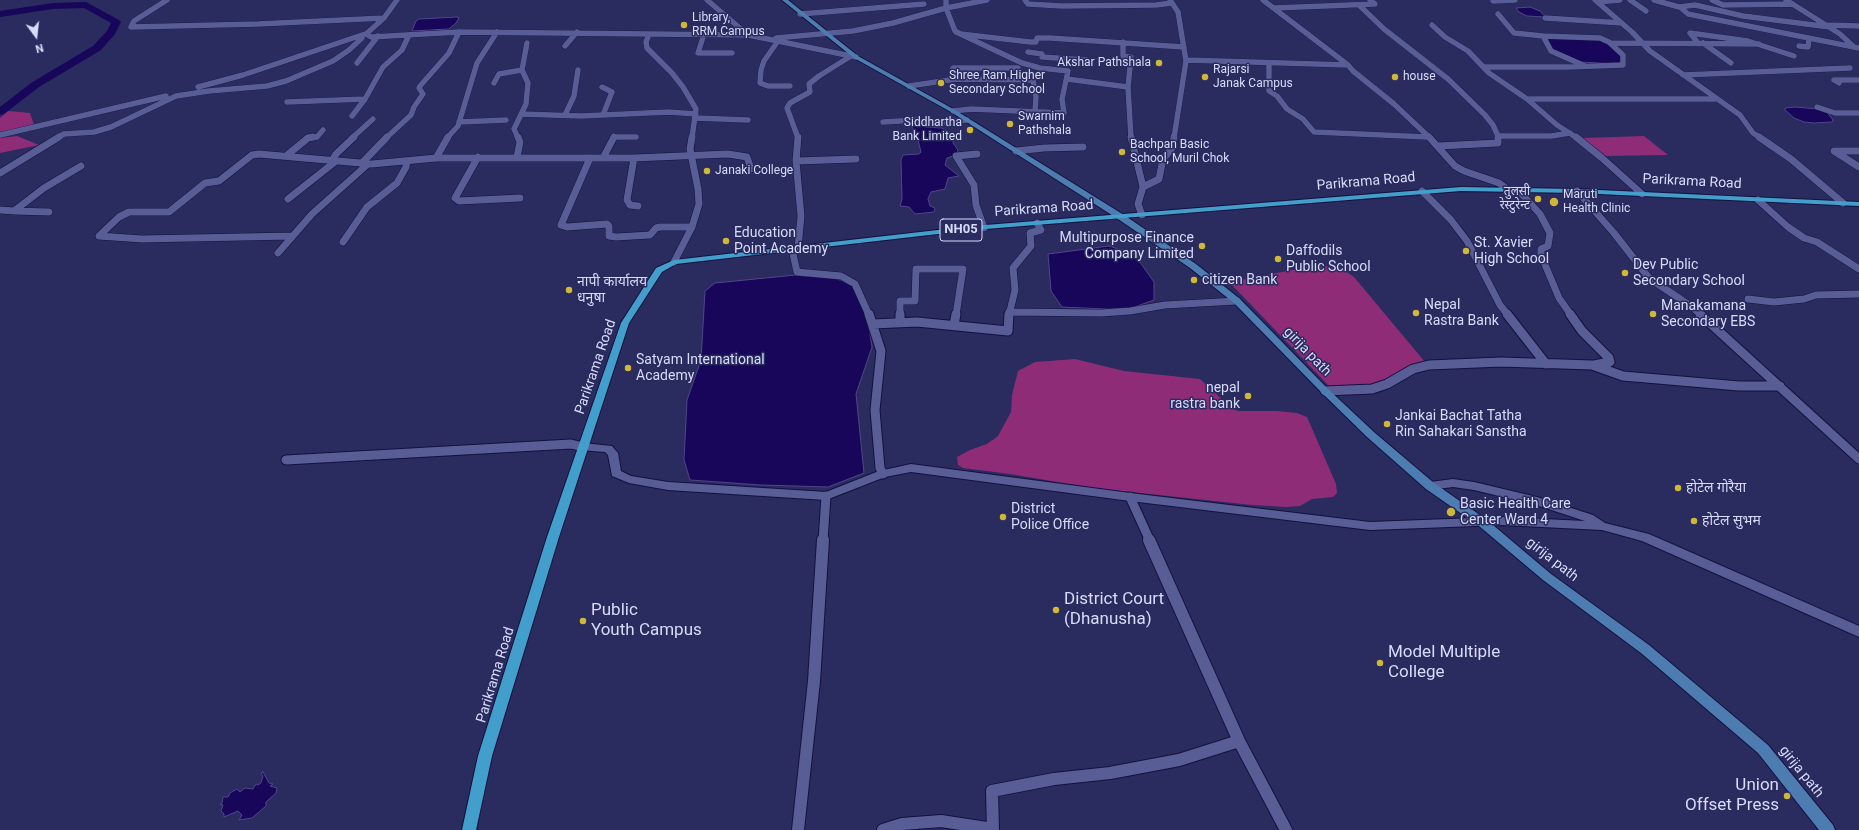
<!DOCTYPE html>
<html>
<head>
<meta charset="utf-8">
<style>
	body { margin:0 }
	#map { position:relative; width:1859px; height:830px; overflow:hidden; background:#2a2b5e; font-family:Roboto,sans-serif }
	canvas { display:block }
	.north { position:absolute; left:16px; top:16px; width:40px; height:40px; -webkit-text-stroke:3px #2a2b5e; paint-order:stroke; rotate:165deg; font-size:11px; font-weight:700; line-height:16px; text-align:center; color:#d7dcfc }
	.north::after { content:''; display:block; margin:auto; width:14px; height:18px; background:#d7dcfc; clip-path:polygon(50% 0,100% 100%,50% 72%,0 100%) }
</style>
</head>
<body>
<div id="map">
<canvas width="1859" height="830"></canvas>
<div class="north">N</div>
</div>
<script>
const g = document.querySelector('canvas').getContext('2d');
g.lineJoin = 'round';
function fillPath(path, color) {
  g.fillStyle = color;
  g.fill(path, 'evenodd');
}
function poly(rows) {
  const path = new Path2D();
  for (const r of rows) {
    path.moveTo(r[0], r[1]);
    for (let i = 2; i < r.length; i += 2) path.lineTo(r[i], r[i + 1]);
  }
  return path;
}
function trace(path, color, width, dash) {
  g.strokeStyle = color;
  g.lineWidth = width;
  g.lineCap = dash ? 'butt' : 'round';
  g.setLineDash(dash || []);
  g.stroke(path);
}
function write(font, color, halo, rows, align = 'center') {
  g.font = font + ' Roboto,"Noto Sans Devanagari",sans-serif';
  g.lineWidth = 3;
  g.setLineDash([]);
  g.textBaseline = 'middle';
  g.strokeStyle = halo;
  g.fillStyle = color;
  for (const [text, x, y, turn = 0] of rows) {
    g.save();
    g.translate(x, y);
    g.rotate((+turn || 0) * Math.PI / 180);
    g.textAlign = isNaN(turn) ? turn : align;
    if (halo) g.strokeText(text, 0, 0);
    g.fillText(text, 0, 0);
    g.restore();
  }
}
const green = poly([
	[8,111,30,113,34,125,0,133,0,118],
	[17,136,39,145,0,153,0,138],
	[1644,136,1668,155,1606,156,1583,138],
	[1318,265,1341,268,1354,277,1425,362,1374,386,1336,388,1328,385,1232,285,1235,282,1246,279],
	[1075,359,1124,371,1200,379,1231,408,1238,411,1277,411,1297,413,1307,417,1336,484,1337,493,1333,497,1312,499,1300,506,1286,507,1252,505,1093,488,1010,474,963,468,958,465,957,457,970,450,987,444,998,436,1011,412,1012,395,1018,371,1035,362]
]);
const water = poly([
	[1530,7,1540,11,1545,17,1527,16,1519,12,1516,8,1530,7],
	[457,17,459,18,456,23,449,29,412,31,416,21,419,19,457,17],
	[1547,37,1600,38,1621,55,1622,61,1616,64,1581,62,1552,50,1547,37],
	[1795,107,1818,109,1826,111,1833,120,1832,122,1814,123,1804,122,1794,118,1785,110,1785,108,1795,107],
	[909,121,918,121,926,127,942,128,953,138,953,143,958,150,956,155,947,158,945,165,959,176,948,178,945,189,931,192,928,199,930,206,935,208,934,212,915,214,909,207,900,206,902,199,901,160,903,155,919,154,921,152,918,140,912,137,896,139,895,135,915,133,909,121],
	[1109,246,1135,255,1154,282,1154,300,1126,310,1062,307,1051,291,1048,254,1109,246],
	[796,275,830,277,853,284,865,303,872,347,856,394,864,473,828,487,761,485,690,480,684,460,687,400,701,360,705,291,715,283,796,275],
	[263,772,269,783,273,784,270,786,277,788,276,793,266,802,266,806,252,818,239,820,242,815,238,811,224,817,224,814,221,811,223,805,220,804,222,803,223,797,228,797,230,793,237,789,240,792,245,788,253,789,256,784,258,785,261,783,263,776,261,773,263,772]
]);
const river = poly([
	[86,2,119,20,121,22,115,34,101,50,39,87,4,114,0,115,0,107,31,83,93,46,107,31,111,23,84,8,53,9,0,17,0,11,53,3,86,2]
]);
const minorFar3 = poly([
	[167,0,134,21,131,27,258,24,384,18],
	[397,0,384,18,366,34,371,37,459,32,748,35,856,57],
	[707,0,748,35],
	[946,0,946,8,955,31,961,34,1030,42,1036,42,1037,38,1050,38,1184,47],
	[1025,0,1028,4,1062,6,1156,5,1172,3],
	[1170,0,1178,12,1186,61,1174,138],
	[1595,0,1632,32,1650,51,1740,115,1753,133,1761,138],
	[1630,0,1646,11],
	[1654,0,1679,7,1695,5,1743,16,1830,27],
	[1712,0,1723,5,1793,4],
	[1786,0,1840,34,1854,47],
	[1493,1,1515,0],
	[1598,2,1620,0],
	[1359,5,1384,29,1448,79,1485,115,1493,125,1498,136],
	[1680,7,1688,14,1859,48],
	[1274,8,1375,4,1370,0],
	[800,14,924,4],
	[1498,14,1514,33,1543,36],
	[1545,18,1622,23],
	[1432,25,1445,37,1468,51,1489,73,1527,99,1557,125,1577,138],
	[1826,25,1859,26],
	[649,34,646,42,647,48,672,73,683,87,696,109,692,138],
	[704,34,698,53,732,53],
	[776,38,853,31,893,23,946,8,987,0],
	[778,41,764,61,761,70,760,83,768,86,790,86],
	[1123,42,1123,56,1131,57,1128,87,1131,138],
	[1611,43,1759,44],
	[1698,43,1690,33,1748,41,1794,56],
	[1703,43,1731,63],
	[565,46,577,32],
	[1799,46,1808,47,1809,39],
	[1028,52,1042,54,1042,57,1087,60],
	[1186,60,1348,65,1263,0],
	[357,63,378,36],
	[1269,63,1269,91,1277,96,1287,109,1303,119,1314,132,1428,137],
	[1348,65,1353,71,1394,104,1430,138],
	[1485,67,1568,67,1623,65,1623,55,1609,42,1600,38,1543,36,1551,51,1585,66],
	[1683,75,1850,68],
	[958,79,953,68,1018,68],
	[1067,79,1128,87],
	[494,83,499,74,522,70],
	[1839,83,1834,80,1859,80],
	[909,86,956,79,1033,80,1036,97,1035,111],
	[198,87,243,75,365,34],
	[602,87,612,92,603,115],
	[1527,99,1716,99],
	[287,102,365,99],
	[1817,107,1835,113,1859,113],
	[953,111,971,109,1064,113,1062,99,1068,71,1040,68,1022,63,956,32],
	[521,114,581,116,669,112,696,114],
	[565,115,574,96,578,70],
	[352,116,365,99,383,67,402,50,409,35],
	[695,118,748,120],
	[459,122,506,120],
	[883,122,917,120,924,124,967,120],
	[0,135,166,96],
	[57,138,64,134,94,132,111,127,176,96,209,91,267,86,286,81,333,61,349,50,362,38],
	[307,138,317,137,323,130],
	[352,138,373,119],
	[386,138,411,115,414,107,423,94,419,88,420,86,449,53,459,32],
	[447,138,458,126,477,63,497,32],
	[518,138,514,129,526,104,528,83,522,70,527,43],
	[613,138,614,137,636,137],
	[798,138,787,108,790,103,810,92,809,84,819,76,851,56],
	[1498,138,1498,136,1551,136,1570,133]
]);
const minorFar2 = poly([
	[798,137,796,161,801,216,798,248],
	[1131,137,1143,187],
	[1429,137,1455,166,1464,171,1499,183,1507,189],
	[1576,137,1602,158,1642,194],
	[1759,137,1791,159,1843,203],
	[1438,146,1498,143,1498,137],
	[1016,151,1044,148,1083,147],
	[1859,151,1834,151,1859,167],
	[977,154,956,156,974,185,976,205,984,228],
	[286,156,308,138,313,137],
	[478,157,455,198,459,201,520,198],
	[517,157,520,142,518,137],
	[436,158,448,137],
	[590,158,561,225,567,227,607,224,609,226,609,236,616,237,650,235,656,228,660,227,692,227],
	[603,158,614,137],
	[634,158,627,200,630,205,638,206],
	[332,161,336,154,354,137],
	[796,161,856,159],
	[362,163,387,137],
	[0,173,59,137],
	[1518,190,1540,214,1550,233,1548,246,1541,249,1541,255,1559,298,1571,315],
	[1422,191,1451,220,1467,241,1500,305,1508,315],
	[1577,191,1614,233,1649,278,1692,307,1701,315],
	[288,199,336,161],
	[1758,200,1788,227,1804,238,1817,242,1859,269],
	[0,210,14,211],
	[49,212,14,211,44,188,81,166],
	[1142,215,1138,204,1143,187,1159,179,1163,159,1173,147,1174,137],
	[292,236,142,239,99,236,119,217,129,212,169,212,205,183,219,181,252,155,259,154,372,164,436,158,634,158,728,154,747,157,751,169],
	[343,242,367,207,397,183,406,167,407,161],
	[792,249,797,272,841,276,855,284,869,315],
	[278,253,312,214,368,164],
	[674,262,692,227,699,204,698,189,690,149,692,137],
	[1748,299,1774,302,1804,299,1816,295,1859,294],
	[1009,312,1101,313,1130,311,1165,305,1237,301],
	[900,315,900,301,915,301,916,269,963,269,956,315],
	[1009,315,1015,290,1013,268,1031,246,1030,233,1041,230,1037,223]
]);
const minorFar1 = poly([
	[869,314,881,351,875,410,880,468,883,474],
	[900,314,900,322],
	[1507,314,1546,364],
	[1570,314,1582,331,1609,358,1610,362,1594,365],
	[1700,314,1859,459],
	[873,324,917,322,1008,331,1009,314],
	[954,325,956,314],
	[1325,391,1372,389,1387,384,1413,369,1429,365,1501,362,1592,365,1623,376,1739,386,1780,386],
	[286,460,571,444,583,447],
	[1130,497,1150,541],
	[823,541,826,496]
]);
const minor = poly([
	[1149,540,1239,741,1286,830],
	[798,830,814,681,823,540],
	[883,830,902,824,941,821,993,829],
	[993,830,992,791,1054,779,1110,773,1179,760,1239,741]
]);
const tertiary = poly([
	[583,443,612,446,618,453,621,471,631,476,668,482,826,492,879,471,911,464,1130,493,1370,522,1502,517,1585,521,1536,505,1474,490,1453,487,1430,490,1426,489,1425,486,1426,483,1430,482,1453,479,1474,482,1537,497,1593,515,1605,523,1649,534,1859,626,1859,637,1642,541,1602,530,1502,525,1370,530,1130,501,911,472,885,477,826,500,668,490,629,483,612,476,608,455,605,452,579,450,578,447,583,443]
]);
const secondary = poly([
	[782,0,788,0,858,56,955,110,1124,215,1196,264,1240,299,1328,389,1375,433,1434,483,1487,520,1551,574,1649,645,1768,745,1833,825,1835,830,1819,830,1758,753,1641,653,1543,580,1479,526,1426,489,1367,437,1322,393,1234,303,1190,268,1118,219,951,112,854,58,782,0]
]);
const primary = poly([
	[1461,187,1577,189,1859,202,1859,206,1577,193,1461,191,973,230,676,264,662,272,629,323,559,537,492,756,476,830,462,830,478,756,547,537,621,323,656,268,674,260,973,226,1461,187]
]);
const markers = [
	[684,25,4,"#cfb837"],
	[1159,63,4,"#cfb837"],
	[1205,77,4,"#cfb837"],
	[1395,77,4,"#cfb837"],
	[941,83,4,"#cfb837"],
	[1010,124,4,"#cfb837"],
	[970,130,4,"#cfb837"],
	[1122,152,4,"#cfb837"],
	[707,171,4,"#cfb837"],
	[1538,199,4,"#cfb837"],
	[1554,202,5,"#cfb837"],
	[726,241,4,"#cfb837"],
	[1202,246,4,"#cfb837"],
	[1466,251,4,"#cfb837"],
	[1278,259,4,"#cfb837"],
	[1625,273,4,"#cfb837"],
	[1194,280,4,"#cfb837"],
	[569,290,4,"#cfb837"],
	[1416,313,4,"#cfb837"],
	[1653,314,4,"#cfb837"],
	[628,368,4,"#cfb837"],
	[1248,396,4,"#cfb837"],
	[1387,424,4,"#cfb837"],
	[1678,488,4,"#cfb837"],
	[1451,512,5,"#cfb837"],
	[1003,517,4,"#cfb837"],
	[1694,521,4,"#cfb837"],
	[1056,610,4,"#cfb837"],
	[583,621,4,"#cfb837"],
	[1380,663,4,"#cfb837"],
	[1787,796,4,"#cfb837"]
];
const farPoinames = [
	["Library,",692,18],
	["RRM Campus",692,32],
	["Akshar Pathshala",1151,63,"right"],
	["Rajarsi",1213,70],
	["Janak Campus",1213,84],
	["Shree Ram Higher",949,76],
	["Secondary School",949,90],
	["house",1403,77],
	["Swarnim",1018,117],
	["Pathshala",1018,131],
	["Siddhartha",962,123,"right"],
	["Bank Limited",962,137,"right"],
	["Bachpan Basic",1130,145],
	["School, Muril Chok",1130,159],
	["Janaki College",715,171],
	["तुलसी",1530,192,"right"],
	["रेस्टुरेन्ट",1530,206,"right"],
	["Maruti",1563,195],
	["Health Clinic",1563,209]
];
const shields = [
	[961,230,42]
];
const shieldNames = [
	["NH05",961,230]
];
const streetNames = [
	["Parikrama Road",1366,182,-5],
	["Parikrama Road",1692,182,3],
	["Parikrama Road",1044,209,-4],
	["girija path",1307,352,46],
	["Parikrama Road",596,367,-71],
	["girija path",1552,560,38],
	["Parikrama Road",496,675,-73],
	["girija path",1801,772,51]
];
const poiNames = [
	["Education",734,233],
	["Point Academy",734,249],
	["Multipurpose Finance",1194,238,"right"],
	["Company Limited",1194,254,"right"],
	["St. Xavier",1474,243],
	["High School",1474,259],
	["Daffodils",1286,251],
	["Public School",1286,267],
	["Dev Public",1633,265],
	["Secondary School",1633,281],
	["citizen Bank",1202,280],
	["नापी कार्यालय",577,282],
	["धनुषा",577,298],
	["Nepal",1424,305],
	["Rastra Bank",1424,321],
	["Manakamana",1661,306],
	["Secondary EBS",1661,322],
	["Satyam International",636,360],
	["Academy",636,376],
	["nepal",1240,388,"right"],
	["rastra bank",1240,404,"right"],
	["Jankai Bachat Tatha",1395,416],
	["Rin Sahakari Sanstha",1395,432],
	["होटेल गोरैया",1686,488],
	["Basic Health Care",1460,504],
	["Center Ward 4",1460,520],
	["District",1011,509],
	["Police Office",1011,525],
	["होटेल सुभम",1702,521]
];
const nearPoinames = [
	["District Court",1064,600],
	["(Dhanusha)",1064,620],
	["Public",591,611],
	["Youth Campus",591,631],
	["Model Multiple",1388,653],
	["College",1388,673],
	["Union",1779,786,"right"],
	["Offset Press",1779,806,"right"]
];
fillPath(green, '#8f2c77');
fillPath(water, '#18065a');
trace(water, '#51468b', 1);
fillPath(river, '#18065a');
trace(minorFar3, '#141141', 6);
trace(minorFar2, '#141141', 8);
trace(minorFar1, '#141141', 11);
trace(minor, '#141141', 14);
trace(tertiary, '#141141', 2);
trace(secondary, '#141141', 2);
trace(primary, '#141141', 2);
trace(minorFar3, '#595d95', 5.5);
trace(minorFar2, '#595d95', 7);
trace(minorFar1, '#595d95', 9);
trace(minor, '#595d95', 12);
fillPath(tertiary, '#595d95');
fillPath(secondary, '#4d7db0');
fillPath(primary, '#429eca');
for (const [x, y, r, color] of markers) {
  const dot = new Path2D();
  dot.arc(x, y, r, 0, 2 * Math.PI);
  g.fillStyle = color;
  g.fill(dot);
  trace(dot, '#2a2b5e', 1.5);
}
write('12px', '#d7dcfc', '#2a2b5e', farPoinames, 'left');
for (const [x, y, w] of shields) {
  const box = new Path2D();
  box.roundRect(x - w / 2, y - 11, w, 22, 3);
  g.fillStyle = '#2a2b5e';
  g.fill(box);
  trace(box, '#d7dcfc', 1);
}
write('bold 13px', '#d7dcfc', null, shieldNames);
write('14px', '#d7dcfc', '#2a2b5e', streetNames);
write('14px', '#d7dcfc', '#2a2b5e', poiNames, 'left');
write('17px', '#d7dcfc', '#2a2b5e', nearPoinames, 'left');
</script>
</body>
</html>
